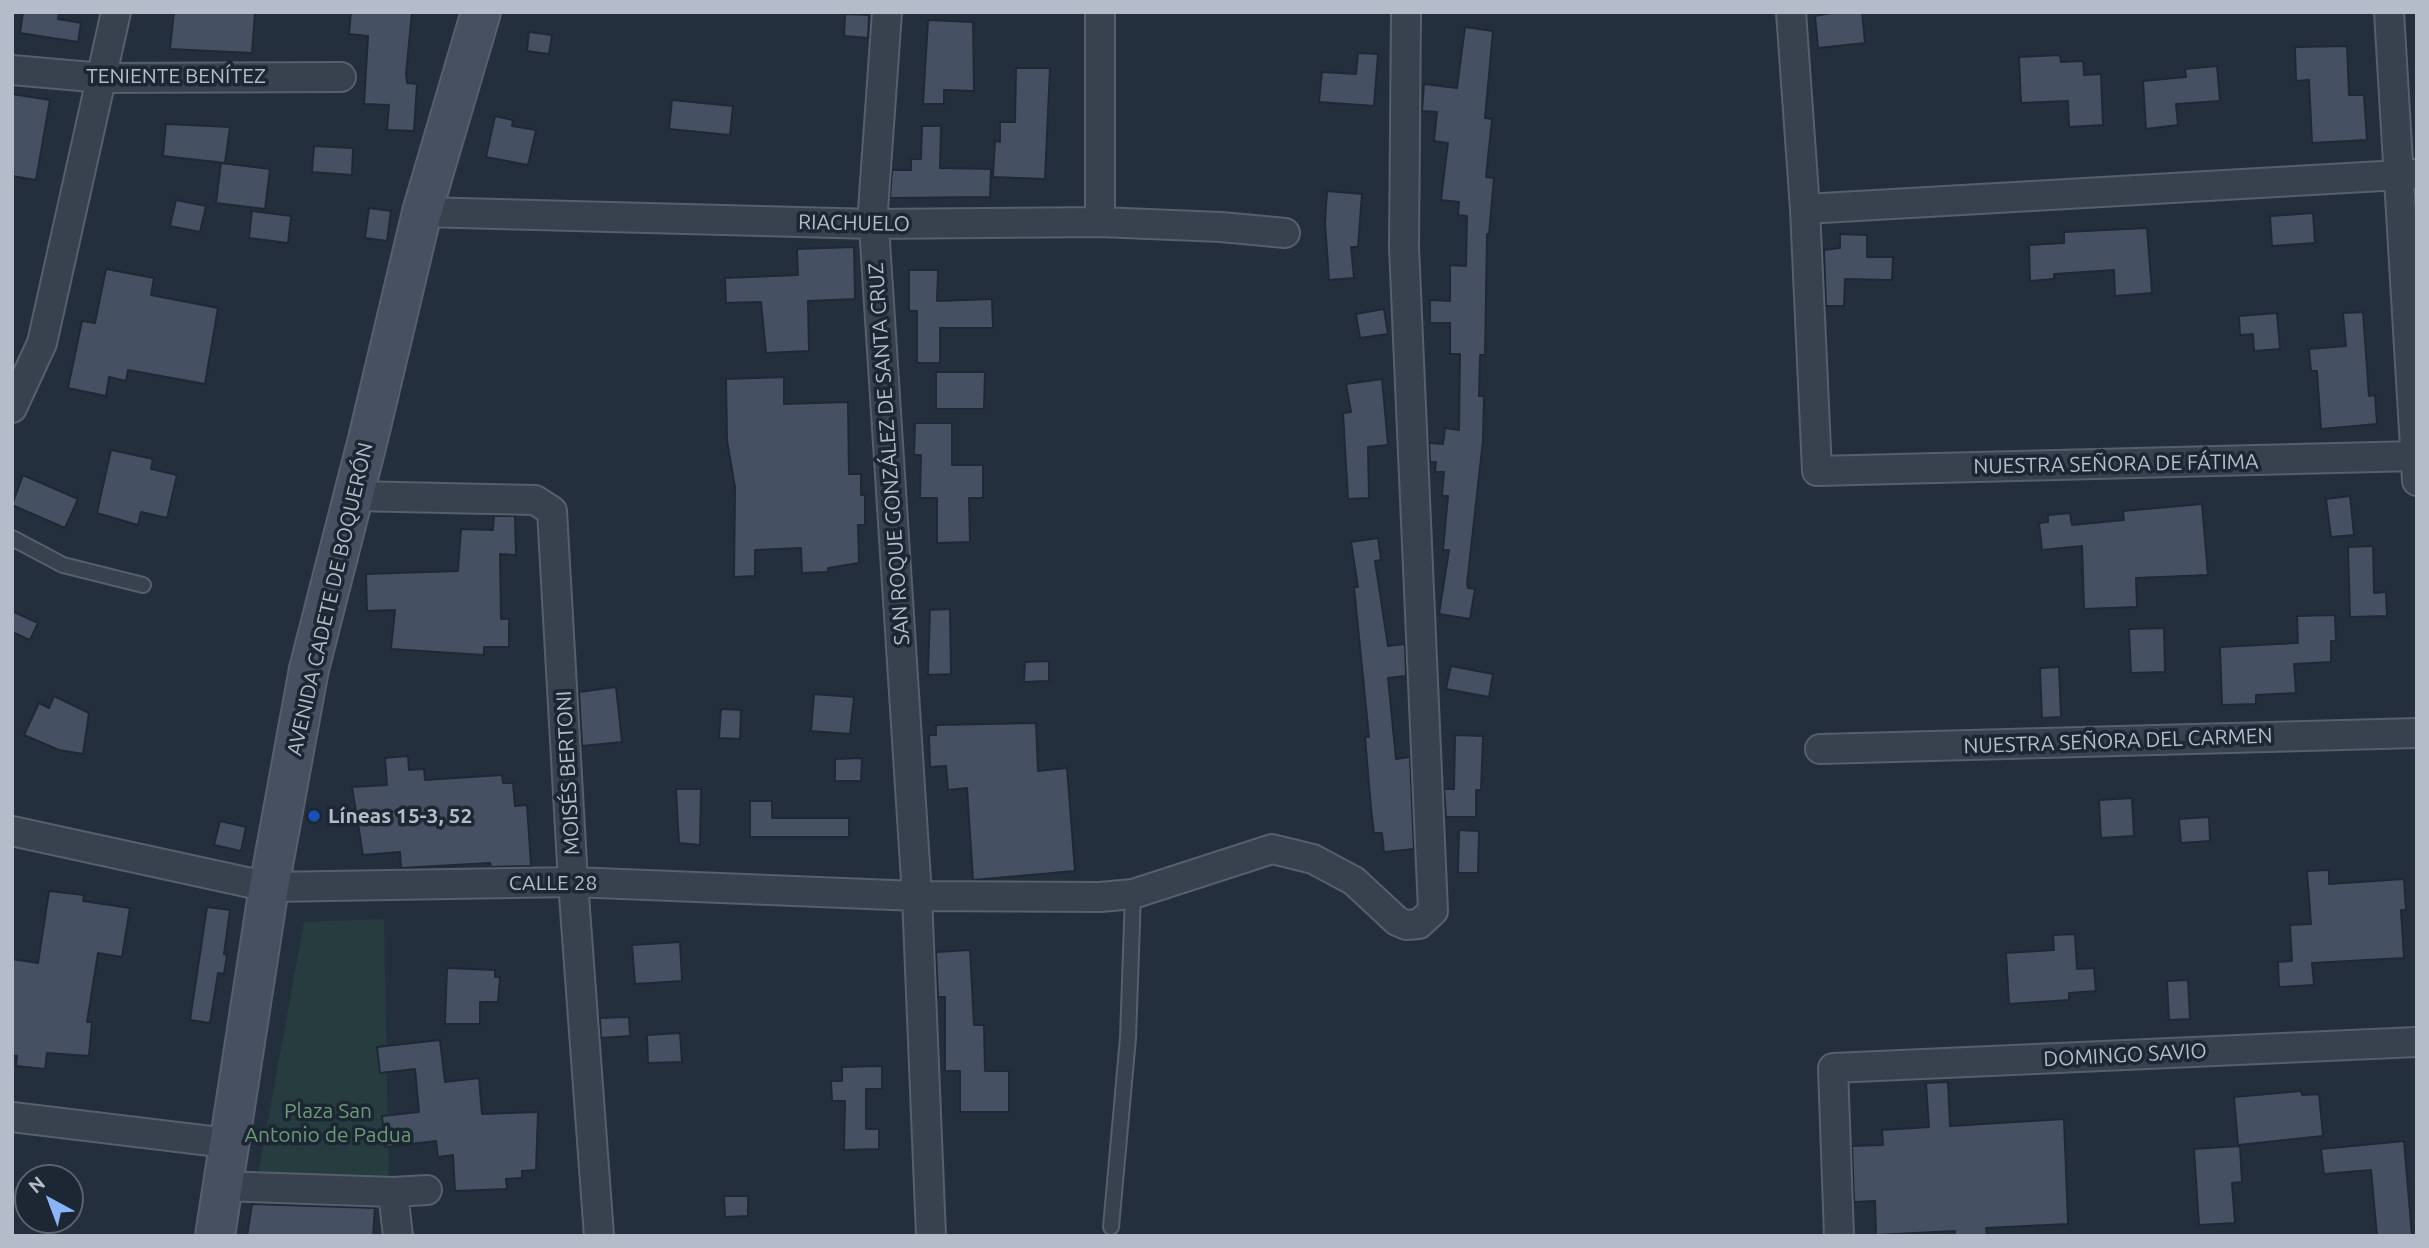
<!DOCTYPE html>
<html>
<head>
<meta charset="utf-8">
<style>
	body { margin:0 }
	#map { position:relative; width:2429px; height:1248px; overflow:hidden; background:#242f3e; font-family:Ubuntu,sans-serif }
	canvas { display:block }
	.frame { position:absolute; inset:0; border:14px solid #b4bcc9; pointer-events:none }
	.north { position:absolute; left:14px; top:1164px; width:70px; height:70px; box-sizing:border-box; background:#1d2633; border:2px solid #59626f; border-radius:50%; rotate:319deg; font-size:19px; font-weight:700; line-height:28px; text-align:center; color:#b4bcc9 }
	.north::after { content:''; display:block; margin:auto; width:24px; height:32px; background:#8ab4f8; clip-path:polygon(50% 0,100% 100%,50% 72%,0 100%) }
</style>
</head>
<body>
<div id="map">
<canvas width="2429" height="1248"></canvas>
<div class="frame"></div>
<div class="north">N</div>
</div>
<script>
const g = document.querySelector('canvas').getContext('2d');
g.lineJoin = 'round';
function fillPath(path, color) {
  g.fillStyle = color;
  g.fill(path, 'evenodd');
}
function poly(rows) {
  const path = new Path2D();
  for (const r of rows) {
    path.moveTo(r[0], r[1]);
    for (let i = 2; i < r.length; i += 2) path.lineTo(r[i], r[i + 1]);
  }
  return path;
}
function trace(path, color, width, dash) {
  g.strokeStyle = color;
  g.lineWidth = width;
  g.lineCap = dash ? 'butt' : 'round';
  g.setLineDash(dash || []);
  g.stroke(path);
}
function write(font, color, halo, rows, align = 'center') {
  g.font = font + ' Ubuntu,sans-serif';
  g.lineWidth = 7;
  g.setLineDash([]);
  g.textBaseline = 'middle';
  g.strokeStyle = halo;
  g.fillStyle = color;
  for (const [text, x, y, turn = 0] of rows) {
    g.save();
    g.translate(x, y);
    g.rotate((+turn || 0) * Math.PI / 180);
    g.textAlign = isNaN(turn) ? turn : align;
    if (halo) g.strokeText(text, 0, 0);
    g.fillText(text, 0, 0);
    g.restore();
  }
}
const green = poly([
	[384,919,389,1184,257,1181,304,922]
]);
const building = poly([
	[23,12,59,12,58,19,81,23,78,42,20,33,23,12],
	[174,12,255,12,252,53,170,49,174,12],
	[351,12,412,12,406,74,407,83,417,84,414,131,387,130,389,105,364,104,368,36,349,34,351,12],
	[1837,12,1862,12,1865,43,1818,48,1815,16,1837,12],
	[845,14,869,15,868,38,844,36,845,14],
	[928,20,973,22,974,91,944,90,944,104,923,104,928,20],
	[1465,27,1493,31,1485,118,1492,119,1486,177,1494,178,1489,234,1487,234,1485,355,1480,355,1479,396,1484,396,1483,440,1467,584,1468,588,1475,589,1470,619,1439,614,1449,550,1443,550,1448,496,1442,496,1444,472,1435,472,1436,462,1430,462,1429,443,1443,444,1445,428,1459,430,1460,354,1450,354,1450,323,1430,323,1430,300,1450,301,1450,265,1466,266,1467,216,1458,215,1459,202,1441,200,1448,143,1434,141,1437,112,1422,111,1424,84,1457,88,1465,27],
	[529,32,552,35,549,54,527,51,529,32],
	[2347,46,2349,95,2364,95,2367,140,2312,143,2309,80,2296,81,2295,47,2347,46],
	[1358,53,1378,54,1374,106,1319,102,1322,72,1356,74,1358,53],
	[2060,55,2061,62,2083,61,2084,75,2101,74,2103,125,2069,127,2068,101,2021,103,2019,57,2060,55],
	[2217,66,2220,101,2176,104,2178,125,2146,129,2143,81,2186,77,2185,69,2217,66],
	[1016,68,1050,68,1045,179,993,177,995,141,1000,142,1000,122,1015,122,1016,68],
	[12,94,50,100,36,180,12,176,12,94],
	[672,100,733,106,730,135,669,129,672,100],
	[495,116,513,120,512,126,536,130,528,165,486,157,495,116],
	[166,124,230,127,225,163,163,156,166,124],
	[922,126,941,126,940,168,991,169,990,197,890,198,892,170,911,170,911,159,921,159,922,126],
	[314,146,353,148,352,175,312,172,314,146],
	[221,163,270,169,265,209,216,203,221,163],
	[1327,191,1362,194,1358,247,1351,247,1354,278,1329,280,1325,223,1327,191],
	[176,200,206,206,200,232,170,226,176,200],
	[369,208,391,211,387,241,365,238,369,208],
	[252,211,291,216,288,243,249,238,252,211],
	[2313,213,2315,243,2272,246,2270,216,2313,213],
	[2147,228,2152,293,2115,296,2114,270,2054,274,2054,279,2030,281,2029,245,2064,243,2064,232,2147,228],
	[1840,234,1867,235,1867,257,1893,257,1892,280,1845,279,1844,306,1826,306,1824,250,1840,248,1840,234],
	[854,247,855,299,808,301,809,351,766,353,761,302,726,303,725,278,798,275,797,249,854,247],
	[106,269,154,278,151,295,218,308,205,384,128,370,126,381,109,377,106,396,68,388,82,321,95,323,106,269],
	[909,270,938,270,937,301,992,299,993,328,940,328,940,363,917,363,917,311,909,311,909,270],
	[1384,309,1388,334,1360,338,1356,314,1384,309],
	[2363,312,2369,396,2375,395,2377,424,2321,429,2317,371,2311,371,2309,349,2346,346,2343,313,2363,312],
	[2277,313,2280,349,2254,351,2253,334,2240,335,2239,316,2277,313],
	[936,372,985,372,984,409,936,409,936,372],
	[784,377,784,404,848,402,849,474,861,474,861,495,865,495,865,525,858,525,859,563,828,568,828,572,802,573,801,548,755,550,755,576,734,577,735,487,727,441,726,379,784,377],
	[1382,379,1388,445,1368,447,1369,498,1348,499,1343,413,1351,412,1346,384,1382,379],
	[915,423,952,423,952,465,983,465,983,498,969,498,970,542,937,543,937,498,920,498,921,455,914,455,915,423],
	[111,450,153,459,151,469,177,475,167,518,141,512,138,525,97,513,111,450],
	[23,475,78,499,65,528,12,505,23,475],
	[2350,496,2354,535,2331,537,2326,499,2350,496],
	[2202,504,2208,575,2136,578,2137,607,2084,609,2082,546,2042,550,2039,523,2048,522,2048,515,2070,513,2072,525,2124,520,2123,511,2202,504],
	[494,516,515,516,516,555,500,554,501,619,509,619,509,647,484,647,484,655,391,649,395,610,367,611,366,574,458,571,461,529,493,530,494,516],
	[1378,538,1381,560,1375,561,1388,646,1405,644,1406,676,1388,678,1396,759,1410,757,1414,849,1384,852,1382,833,1374,833,1371,808,1365,737,1369,737,1354,587,1358,587,1351,542,1378,538],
	[2373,546,2374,593,2386,592,2387,616,2350,617,2348,547,2373,546],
	[950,609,951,674,928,675,930,610,950,609],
	[12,611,38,623,30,640,12,632,12,611],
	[2335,615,2336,641,2331,641,2331,662,2294,664,2296,693,2256,695,2256,704,2222,705,2220,647,2298,643,2297,616,2335,615],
	[2164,628,2165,672,2131,673,2129,629,2164,628],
	[1049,661,1049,681,1024,682,1025,662,1049,661],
	[1451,666,1493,674,1489,697,1446,689,1451,666],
	[2059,667,2061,717,2042,718,2040,668,2059,667],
	[616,687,622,742,582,746,579,692,616,687],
	[814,694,854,697,850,734,811,731,814,694],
	[54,696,89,713,83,754,59,750,24,735,39,703,49,708,54,696],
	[721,709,741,710,740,739,719,738,721,709],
	[1036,723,1038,771,1067,768,1075,871,973,880,967,788,948,790,946,766,930,767,929,735,936,735,936,725,1036,723],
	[1455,735,1483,736,1481,790,1476,790,1476,817,1446,817,1444,789,1454,789,1455,735],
	[408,756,409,770,424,769,425,780,502,775,503,783,513,783,515,806,527,805,531,866,491,867,490,863,401,868,400,852,363,855,352,787,387,785,385,758,408,756],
	[862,758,861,781,835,781,835,759,862,758],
	[676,789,701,789,700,845,679,843,676,789],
	[2132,798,2134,836,2101,838,2099,800,2132,798],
	[750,801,772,801,772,818,849,818,849,837,750,837,750,801],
	[2209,817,2210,841,2181,843,2179,819,2209,817],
	[220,821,246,827,241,851,214,845,220,821],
	[1459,830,1479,831,1478,873,1458,873,1459,830],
	[2329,870,2329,884,2404,879,2406,910,2401,910,2404,958,2312,963,2314,985,2279,987,2278,962,2292,961,2290,925,2311,924,2307,871,2329,870],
	[49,891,84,895,83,901,130,908,122,957,98,953,87,1022,92,1022,89,1056,47,1053,45,1069,16,1066,17,1056,12,1055,12,959,38,963,49,891],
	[207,907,230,910,224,954,227,955,224,974,218,973,210,1023,190,1020,207,907],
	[2075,934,2077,969,2094,968,2096,991,2069,993,2069,1000,2009,1004,2006,953,2054,950,2053,935,2075,934],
	[680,942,682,981,635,984,632,945,680,942],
	[970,950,974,1025,984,1025,985,1071,1009,1071,1009,1112,960,1112,960,1071,945,1071,945,997,938,997,936,952,970,950],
	[447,968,495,970,495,977,500,977,498,1002,480,1002,480,1024,445,1024,447,968],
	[2188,980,2190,1019,2169,1020,2167,981,2188,980],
	[629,1017,630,1036,601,1038,600,1018,629,1017],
	[680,1033,682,1062,648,1063,647,1035,680,1033],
	[440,1040,445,1082,479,1078,482,1114,538,1112,536,1170,522,1171,522,1178,506,1179,507,1189,455,1191,453,1155,438,1157,436,1141,385,1147,382,1116,419,1112,415,1069,380,1073,377,1047,440,1040],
	[882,1066,882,1089,866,1089,866,1129,879,1129,879,1149,844,1150,845,1101,832,1101,831,1081,842,1081,842,1067,882,1066],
	[1948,1082,1950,1126,2064,1119,2068,1224,1986,1228,1987,1236,1955,1236,1955,1231,1876,1235,1875,1201,1854,1202,1852,1146,1883,1145,1882,1130,1929,1127,1926,1083,1948,1082],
	[2301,1091,2302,1095,2319,1094,2323,1136,2238,1145,2234,1097,2301,1091],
	[2404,1141,2412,1236,2377,1236,2371,1170,2324,1174,2321,1149,2404,1141],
	[2240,1146,2242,1182,2232,1183,2235,1223,2199,1225,2194,1149,2240,1146],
	[724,1196,748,1196,748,1216,725,1217,724,1196],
	[252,1204,375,1208,373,1236,247,1236,252,1204]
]);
const lane = poly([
	[12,538,63,565,143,585],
	[1111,1227,1128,1038,1133,894]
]);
const street = poly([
	[887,12,873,210,917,896,931,1236],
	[1791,12,1805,209,1817,471,2415,456],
	[2389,12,2417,481],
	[12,70,103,78,341,77],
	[1805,209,2417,174],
	[422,212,874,224,1100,222,1221,227,1285,233],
	[1100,222,1100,12],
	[12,408,42,343,116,12],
	[354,496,535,500,552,511,573,882,599,1236],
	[1820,749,2417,733],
	[12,831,269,887,573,882,917,896,1100,897,1133,894,1272,849,1313,859,1354,881,1397,921,1406,925,1419,924,1433,911,1404,247,1406,12],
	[12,1117,227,1143],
	[221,1186,393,1192,427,1190],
	[393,1192,398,1236],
	[1839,1236,1833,1068,2417,1042]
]);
const secondary = poly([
	[215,1236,269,887,309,669,368,439,422,212,481,12]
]);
const markers = [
	[314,816,7,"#1a4fb4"]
];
const streetNames = [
	["TENIENTE BENÍTEZ",176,76],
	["RIACHUELO",854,223,1],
	["SAN ROQUE GONZÁLEZ DE SANTA CRUZ",889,454,-94],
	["NUESTRA SEÑORA DE FÁTIMA",2116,464,-1],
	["AVENIDA CADETE DE BOQUERÓN",330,599,-77],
	["NUESTRA SEÑORA DEL CARMEN",2118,741,-2],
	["MOISÉS BERTONI",568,773,-93],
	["CALLE 28",553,883],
	["DOMINGO SAVIO",2125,1055,-3]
];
const poiNames = [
	["Líneas 15-3, 52",328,816]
];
const parkNames = [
	["Plaza San",328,1111],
	["Antonio de Padua",328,1135]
];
fillPath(green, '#263c3f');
fillPath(building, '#455162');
trace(building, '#1f2835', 2);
trace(lane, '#565f6c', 18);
trace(street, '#565f6c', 32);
trace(secondary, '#565f6c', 42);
trace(lane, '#38414e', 14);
trace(street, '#38414e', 28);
trace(secondary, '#465061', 38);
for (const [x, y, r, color] of markers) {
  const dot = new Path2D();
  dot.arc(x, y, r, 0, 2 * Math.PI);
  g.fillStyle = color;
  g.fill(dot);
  trace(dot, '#1d2633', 2.5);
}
write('21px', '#b4bcc9', '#1d2633', streetNames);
write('bold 21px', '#b4bcc9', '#1d2633', poiNames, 'left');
write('21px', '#6b9a76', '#1d2633', parkNames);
</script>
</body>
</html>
